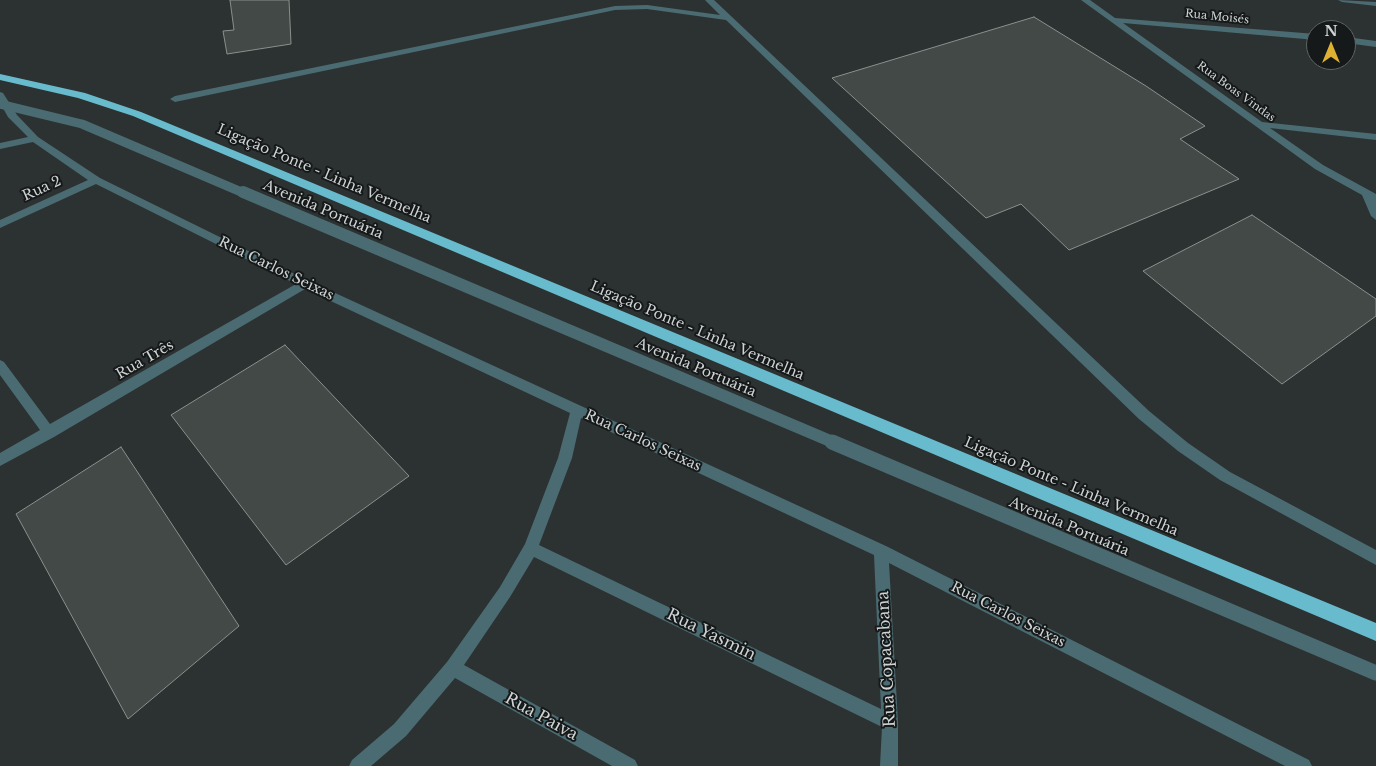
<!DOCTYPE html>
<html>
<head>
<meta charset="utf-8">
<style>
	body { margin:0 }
	#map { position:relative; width:1376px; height:766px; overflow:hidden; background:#2c3231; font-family:"Libre Baskerville",serif }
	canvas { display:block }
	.north { position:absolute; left:1306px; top:20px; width:50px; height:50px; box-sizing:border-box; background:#161919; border:1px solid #606363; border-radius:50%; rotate:0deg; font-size:14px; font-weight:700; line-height:20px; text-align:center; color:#cfd3d3 }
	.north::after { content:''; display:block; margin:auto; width:18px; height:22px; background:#deb133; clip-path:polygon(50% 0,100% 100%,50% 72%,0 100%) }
</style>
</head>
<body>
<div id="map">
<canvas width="1376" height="766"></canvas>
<div class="north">N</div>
</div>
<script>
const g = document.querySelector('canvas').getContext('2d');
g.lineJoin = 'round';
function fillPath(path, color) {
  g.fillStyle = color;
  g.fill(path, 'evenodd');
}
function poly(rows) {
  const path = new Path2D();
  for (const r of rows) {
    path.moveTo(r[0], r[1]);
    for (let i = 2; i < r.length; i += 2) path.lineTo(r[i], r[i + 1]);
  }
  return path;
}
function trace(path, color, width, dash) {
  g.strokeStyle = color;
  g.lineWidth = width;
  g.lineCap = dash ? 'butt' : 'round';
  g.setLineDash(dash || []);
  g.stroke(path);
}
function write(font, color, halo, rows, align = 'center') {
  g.font = font + ' "Libre Baskerville",serif';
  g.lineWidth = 4;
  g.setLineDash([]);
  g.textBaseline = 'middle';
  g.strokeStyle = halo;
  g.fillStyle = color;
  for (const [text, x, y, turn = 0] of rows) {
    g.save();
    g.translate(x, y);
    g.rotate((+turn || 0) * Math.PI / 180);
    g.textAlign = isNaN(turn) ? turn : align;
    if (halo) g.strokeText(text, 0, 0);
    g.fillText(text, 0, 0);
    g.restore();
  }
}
const building = poly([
	[230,0,289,0,291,44,227,54,223,31,234,30,230,0],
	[1034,17,1146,86,1205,126,1180,139,1239,179,1069,250,1021,204,986,218,832,78,1034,17],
	[1252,215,1376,299,1376,316,1282,384,1143,271,1252,215],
	[285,345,409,476,286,565,171,415,285,345],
	[121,447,239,626,128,719,16,514,121,447]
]);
const minor = poly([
	[705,0,714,0,1149,411,1188,443,1230,472,1376,550,1376,565,1220,480,1178,451,1139,419,726,20,647,9,615,10,175,102,170,99,175,96,615,6,647,5,720,15,705,0],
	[1081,0,1090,0,1115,18,1316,34,1316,40,1123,23,1262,122,1376,134,1376,140,1270,128,1323,165,1376,194,1376,220,1371,216,1362,195,1315,169,1081,0],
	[1338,0,1376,2,1376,6,1342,2,1338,0],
	[1346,37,1376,41,1376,47,1346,43,1346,37],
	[0,92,3,93,17,115,38,137,100,178,309,281,886,546,1309,760,1312,766,1285,766,889,563,898,722,898,766,880,766,882,727,534,557,510,597,464,665,635,760,638,766,612,766,455,678,406,736,371,766,349,766,352,760,394,724,447,662,500,587,525,544,558,458,570,413,305,289,54,437,0,466,0,453,40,430,0,375,0,360,4,362,50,424,296,284,96,184,0,228,0,220,88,180,33,142,0,149,0,143,28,137,8,117,0,103,0,92],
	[581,418,874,555,881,709,539,545,572,458,581,418]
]);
const highway = poly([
	[0,74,85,93,141,112,1376,623,1376,641,133,116,78,98,0,80,0,74]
]);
const minorBridgeFar2 = poly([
	[0,104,82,124,246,194]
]);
const minorBridgeFar1 = poly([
	[243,192,835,443]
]);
const minorBridge = poly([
	[832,442,1376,673]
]);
const farStreetnames = [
	["Rua Moisés",1217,17,6],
	["Rua Boas Vindas",1236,92,36]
];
const streetNames = [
	["Ligação Ponte - Linha Vermelha",324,174,23],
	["Rua 2",42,189,-24],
	["Avenida Portuária",323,210,23],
	["Rua Carlos Seixas",276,269,26],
	["Ligação Ponte - Linha Vermelha",697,331,23],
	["Rua Três",145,360,-30],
	["Avenida Portuária",696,368,23],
	["Rua Carlos Seixas",643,441,25],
	["Ligação Ponte - Linha Vermelha",1071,487,23],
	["Avenida Portuária",1069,527,23],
	["Rua Carlos Seixas",1008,615,27]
];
const nearStreetnames = [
	["Rua Yasmin",711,635,26],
	["Rua Copacabana",887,659,-93],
	["Rua Paiva",541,717,29]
];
fillPath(building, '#434947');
trace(building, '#8a908e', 1);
fillPath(minor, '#4b6b72');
fillPath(highway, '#68bbcd');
trace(minorBridgeFar2, '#4b6b72', 9);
trace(minorBridgeFar1, '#4b6b72', 12);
trace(minorBridge, '#4b6b72', 15);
write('11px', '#cfd3d3', '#161919', farStreetnames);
write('14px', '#cfd3d3', '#161919', streetNames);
write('16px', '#cfd3d3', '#161919', nearStreetnames);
</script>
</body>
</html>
